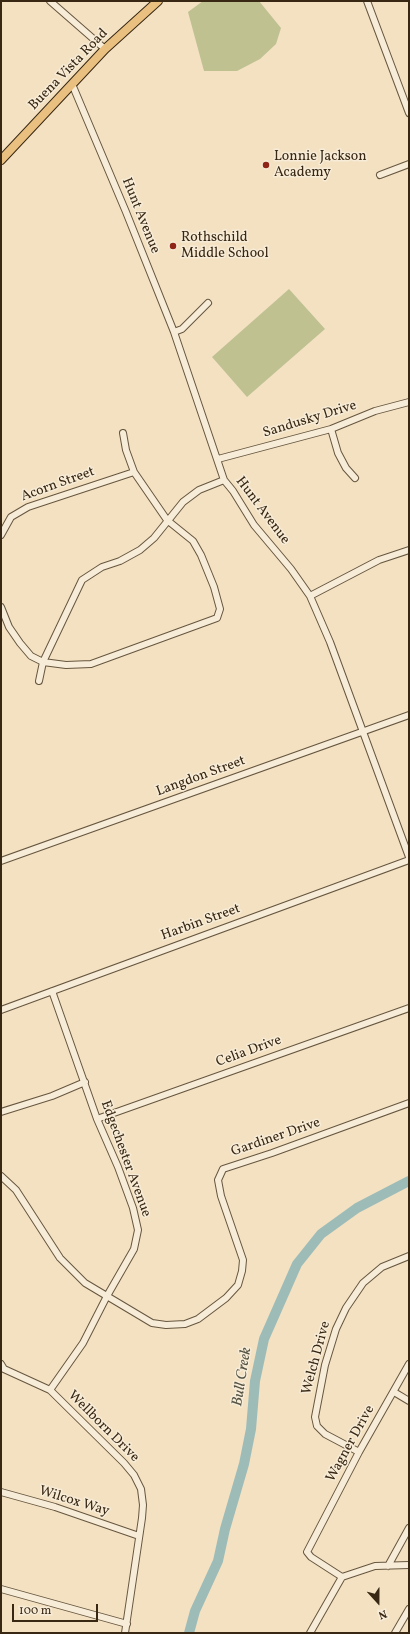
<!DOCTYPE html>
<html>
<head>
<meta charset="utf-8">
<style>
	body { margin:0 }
	#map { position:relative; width:410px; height:1634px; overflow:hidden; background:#f3e1c2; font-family:Vollkorn,serif }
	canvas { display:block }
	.frame { position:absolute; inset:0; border:2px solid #382713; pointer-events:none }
	.north { position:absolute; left:358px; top:1582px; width:40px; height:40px; -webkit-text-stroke:3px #f7ecd7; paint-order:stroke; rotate:159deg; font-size:11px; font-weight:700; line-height:16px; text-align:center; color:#382713 }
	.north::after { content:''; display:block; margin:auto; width:14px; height:18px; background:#382713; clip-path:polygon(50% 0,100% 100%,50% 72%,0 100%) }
	.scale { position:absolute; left:12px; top:1604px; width:86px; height:18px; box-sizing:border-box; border:2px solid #382713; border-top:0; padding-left:5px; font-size:12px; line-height:14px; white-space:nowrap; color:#382713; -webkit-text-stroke:3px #f7ecd7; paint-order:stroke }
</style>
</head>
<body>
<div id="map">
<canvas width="410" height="1634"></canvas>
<div class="frame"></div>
<div class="north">N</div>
<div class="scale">100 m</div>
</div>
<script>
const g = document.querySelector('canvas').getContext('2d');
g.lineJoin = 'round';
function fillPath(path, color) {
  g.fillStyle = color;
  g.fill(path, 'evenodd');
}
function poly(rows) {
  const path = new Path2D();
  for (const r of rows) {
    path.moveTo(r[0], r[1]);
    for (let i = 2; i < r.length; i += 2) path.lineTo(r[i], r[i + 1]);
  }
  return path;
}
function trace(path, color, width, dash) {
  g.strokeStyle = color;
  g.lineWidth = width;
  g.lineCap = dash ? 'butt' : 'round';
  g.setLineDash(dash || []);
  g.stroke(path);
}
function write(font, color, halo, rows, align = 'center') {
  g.font = font + ' Vollkorn,serif';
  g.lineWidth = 3;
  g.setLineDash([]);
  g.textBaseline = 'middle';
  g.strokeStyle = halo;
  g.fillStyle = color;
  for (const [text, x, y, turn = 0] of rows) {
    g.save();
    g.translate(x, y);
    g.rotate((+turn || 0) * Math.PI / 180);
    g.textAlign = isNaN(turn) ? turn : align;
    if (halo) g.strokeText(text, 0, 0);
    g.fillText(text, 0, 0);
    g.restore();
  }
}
const green = poly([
	[203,1,259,1,281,28,276,44,260,59,237,71,204,71,188,12],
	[289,289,325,329,247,397,212,357]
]);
const river = poly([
	[189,1633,195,1611,218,1561,225,1529,244,1464,251,1429,255,1381,264,1339,297,1264,321,1234,357,1208,409,1181]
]);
const minor = poly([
	[50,1,105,49],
	[367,1,409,113],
	[72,84,126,212,174,332,224,480,233,491,254,525,291,569,310,596,330,642,409,857],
	[380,175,409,164],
	[174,332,182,329,208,303],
	[331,429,338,453,346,468,355,478],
	[218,459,331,429,375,411,409,402],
	[1,535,11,517,28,507,134,472],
	[310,596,379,560,409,550],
	[1,607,9,627,20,643,31,656,43,662,66,665,91,664,217,618,220,609,214,587,201,555,193,541,167,520,134,472,126,450,123,433],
	[39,681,43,662,82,580,102,567,120,561,140,550,154,538,183,502,199,490,224,480],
	[1,861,409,715],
	[1,1010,409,860],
	[1,1112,52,1096,85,1082],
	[97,1119,409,1008],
	[1,1176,16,1190,60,1258,85,1283,152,1323,166,1325,185,1324,198,1319,226,1298,238,1285,242,1271,243,1260,221,1196,218,1180,223,1169,272,1153,409,1103],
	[1,1364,4,1369,50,1390,124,1463,134,1475,141,1489,143,1505,142,1518,125,1633],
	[409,1364,359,1452,307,1552,311,1557,342,1577,375,1566,409,1565],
	[50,1390,83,1343,107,1296,134,1249,138,1230,133,1208,118,1167,97,1119,52,991],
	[394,1392,409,1401],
	[359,1452,325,1434,317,1426,315,1417,325,1365,336,1329,346,1308,363,1283,382,1267,409,1256],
	[1,1492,55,1507,139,1536],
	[388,1566,409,1528],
	[1,1589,127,1624],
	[310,1633,342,1577],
	[395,1633,409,1609]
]);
const major = poly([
	[1,160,105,49,158,1]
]);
const markers = [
	[266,165,4,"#8f2418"],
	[173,246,4,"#8f2418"]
];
const streetNames = [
	["Buena Vista Road",69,70,-46],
	["Hunt Avenue",140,216,68],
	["Sandusky Drive",310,420,-17],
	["Acorn Street",58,485,-20],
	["Hunt Avenue",262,511,53],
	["Langdon Street",201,777,-20],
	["Harbin Street",201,923,-20],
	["Celia Drive",249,1052,-20],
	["Gardiner Drive",276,1138,-19],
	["Edgechester Avenue",125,1159,70],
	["Welch Drive",317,1358,-75],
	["Wellborn Drive",103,1427,45],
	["Wagner Drive",351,1444,-61],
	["Wilcox Way",74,1502,17]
];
const poiNames = [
	["Lonnie Jackson",274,157],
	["Academy",274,173],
	["Rothschild",181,238],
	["Middle School",181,254]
];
const waterNames = [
	["Bull Creek",243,1377,-81]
];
fillPath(green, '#bfc190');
trace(river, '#9dbcb8', 10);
trace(minor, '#67563f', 8);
trace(major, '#382713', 10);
trace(minor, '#f7ecd7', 6);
trace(major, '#eac081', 8);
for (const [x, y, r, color] of markers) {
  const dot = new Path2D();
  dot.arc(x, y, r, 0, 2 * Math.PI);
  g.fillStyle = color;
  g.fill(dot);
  trace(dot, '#f7ecd7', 1.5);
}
write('14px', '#382713', '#f7ecd7', streetNames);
write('14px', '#382713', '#f7ecd7', poiNames, 'left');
write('italic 15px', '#565445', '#f7ecd7', waterNames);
</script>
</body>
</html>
